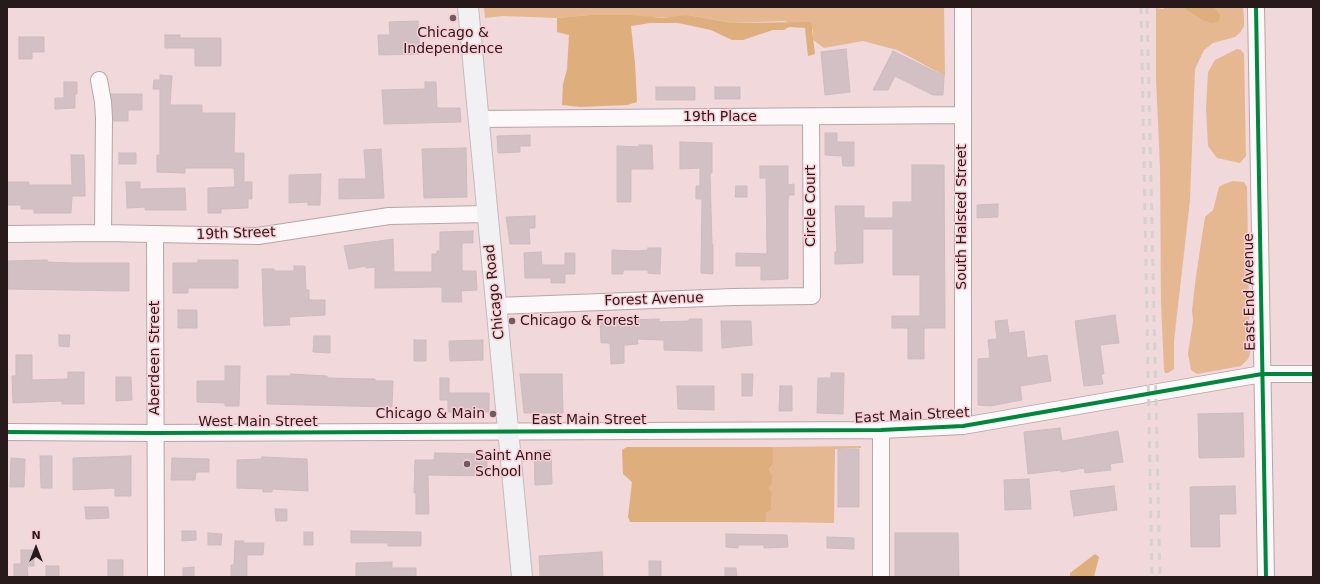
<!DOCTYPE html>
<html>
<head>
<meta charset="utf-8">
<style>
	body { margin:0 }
	#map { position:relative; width:1320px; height:584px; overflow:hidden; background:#f0d8db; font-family:"DejaVu Sans",sans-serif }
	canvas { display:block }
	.frame { position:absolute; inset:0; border:8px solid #28191b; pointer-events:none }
	.north { position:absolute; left:16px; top:528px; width:40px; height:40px; -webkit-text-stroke:3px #fbcdd4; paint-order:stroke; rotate:0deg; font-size:11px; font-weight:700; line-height:16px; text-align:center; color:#28191b }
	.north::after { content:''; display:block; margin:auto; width:14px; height:18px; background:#28191b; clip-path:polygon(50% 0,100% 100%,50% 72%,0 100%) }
</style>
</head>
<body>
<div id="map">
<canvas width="1320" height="584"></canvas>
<div class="frame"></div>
<div class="north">N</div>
</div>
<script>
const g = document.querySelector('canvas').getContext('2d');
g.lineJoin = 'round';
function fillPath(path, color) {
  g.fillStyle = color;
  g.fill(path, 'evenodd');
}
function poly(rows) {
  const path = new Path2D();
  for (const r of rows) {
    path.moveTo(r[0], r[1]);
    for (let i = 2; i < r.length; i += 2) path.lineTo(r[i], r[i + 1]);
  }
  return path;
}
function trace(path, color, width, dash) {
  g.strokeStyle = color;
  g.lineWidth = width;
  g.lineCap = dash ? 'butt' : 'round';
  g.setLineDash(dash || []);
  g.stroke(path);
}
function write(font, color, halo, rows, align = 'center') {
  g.font = font + ' "DejaVu Sans",sans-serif';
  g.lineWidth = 3;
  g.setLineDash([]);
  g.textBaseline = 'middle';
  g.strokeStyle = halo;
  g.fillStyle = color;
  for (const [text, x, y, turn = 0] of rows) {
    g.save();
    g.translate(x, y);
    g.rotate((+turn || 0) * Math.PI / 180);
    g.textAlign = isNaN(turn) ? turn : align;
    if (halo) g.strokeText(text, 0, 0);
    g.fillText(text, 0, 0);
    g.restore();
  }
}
const green = poly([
	[484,7,944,7,945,76,897,50,863,41,824,48,812,39,813,30,784,21,732,23,688,15,675,18,590,15,557,18,503,16,485,18],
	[1166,7,1185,7,1186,10,1202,20,1220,14,1214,7,1243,7,1244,17,1244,26,1240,33,1235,37,1213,43,1204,50,1195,69,1190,200,1174,341,1174,369,1168,373,1165,373,1164,370,1161,303,1160,167,1156,79,1156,8,1163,9],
	[1237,49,1241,50,1244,54,1246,156,1240,163,1217,158,1208,146,1206,109,1208,72,1215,60],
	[1233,181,1244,182,1247,187,1250,354,1248,359,1241,366,1197,374,1191,370,1188,354,1193,321,1192,310,1196,276,1205,217,1213,210,1219,187,1224,184],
	[861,446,861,448,835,449,834,523,766,522,766,513,771,509,772,492,769,488,772,475,769,469,773,464,773,447]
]);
const forest = poly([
	[1185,7,1214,7,1220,14,1219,21,1212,23,1202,20,1186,10],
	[590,15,629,15,663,18,688,15,732,23,811,22,815,54,808,56,805,28,789,27,784,30,773,30,743,40,732,40,711,30,678,23,650,23,631,26,635,63,637,102,627,105,580,107,562,105,563,84,567,69,569,35,557,32,557,18],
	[627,447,773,447,773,464,769,469,772,475,772,483,769,488,772,492,771,510,766,513,766,522,630,522,628,517,632,482,623,474,622,450],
	[1095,554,1099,557,1094,577,1070,577,1070,573]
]);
const building = poly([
	[418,21,420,54,379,55,378,35,390,35,389,22,418,21],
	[165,35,180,35,180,38,221,38,221,66,195,66,195,48,165,48,165,35],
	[19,37,44,37,44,52,32,52,32,59,19,59,19,37],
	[846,49,850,92,825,95,821,52,846,49],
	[893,51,944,76,943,95,933,95,895,76,888,90,873,90,893,51],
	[160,75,172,76,170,105,202,105,202,113,235,113,234,153,244,153,244,182,252,182,252,199,248,199,248,208,221,209,221,213,208,213,208,188,235,187,234,168,185,168,185,173,157,172,157,155,160,155,160,89,153,89,154,80,160,80,160,75],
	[64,82,77,82,77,94,75,94,75,108,55,109,55,98,64,98,64,82],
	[425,82,436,82,437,108,460,108,461,122,384,124,382,90,425,89,425,82],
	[656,87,695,87,695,100,656,100,656,87],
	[715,87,740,87,740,99,715,99,715,87],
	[111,94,142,94,142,110,128,110,128,121,113,121,111,94],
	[825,133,837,133,837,142,854,142,854,166,843,166,842,156,825,155,825,133],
	[530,135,530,146,520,146,520,152,498,153,497,136,530,135],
	[680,142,712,143,712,173,710,173,712,244,713,244,713,274,701,273,702,199,696,199,696,186,700,186,700,168,680,169,680,142],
	[639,145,652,145,653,169,631,169,631,202,617,202,617,146,639,147,639,145],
	[466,148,467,197,424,198,422,149,466,148],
	[381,149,384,198,339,199,339,179,366,179,364,150,381,149],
	[119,153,136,153,136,164,119,164,119,153],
	[71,155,84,155,85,188,85,196,72,196,71,213,34,213,34,209,21,209,21,205,7,205,7,182,29,182,29,185,72,185,71,155],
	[912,165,944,165,945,328,924,328,924,359,908,359,908,328,892,328,892,316,920,316,920,275,893,275,893,229,863,229,863,263,835,264,835,252,837,252,835,206,864,206,864,218,893,218,893,202,912,202,912,165],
	[760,166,788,166,788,185,794,184,794,195,789,195,788,202,788,279,761,280,761,266,736,266,736,253,767,254,766,178,760,178,760,166],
	[321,174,320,205,308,205,308,202,289,203,289,175,321,174],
	[126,182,140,182,140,189,185,188,186,210,145,210,145,207,127,208,126,182],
	[736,186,747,186,747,197,735,197,736,186],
	[998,204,998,217,977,218,977,205,998,204],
	[535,216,535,228,529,228,530,244,510,244,506,217,535,216],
	[473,231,473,243,462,243,462,271,476,271,477,290,461,291,462,302,442,302,442,287,375,288,375,267,366,268,365,266,349,269,344,246,393,239,394,272,432,272,432,254,437,254,437,251,440,251,440,232,473,231],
	[648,248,661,248,660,274,648,273,648,270,623,270,623,274,612,274,612,250,637,251,648,250,648,248],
	[541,252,542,265,565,265,565,253,575,253,575,274,565,274,565,283,551,283,551,278,525,278,524,253,541,252],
	[47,260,47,262,71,263,129,263,129,291,8,289,8,261,47,260],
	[198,260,238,260,238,288,188,288,188,293,173,293,173,263,198,263,198,260],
	[294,266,305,266,306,290,309,290,309,300,325,300,325,315,289,317,290,325,264,326,262,269,274,269,274,271,294,271,294,266],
	[178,310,197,310,197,328,178,328,178,310],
	[1115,315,1119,343,1100,345,1104,374,1101,374,1103,384,1084,386,1075,321,1115,315],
	[659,319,659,322,689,321,689,319,702,319,702,351,664,350,664,340,637,339,638,344,624,345,624,363,611,364,610,343,601,343,600,321,659,319],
	[1007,320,1009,333,1024,331,1027,358,1047,355,1051,381,1020,386,1022,400,990,406,978,405,978,359,990,358,988,340,997,339,995,321,1007,320],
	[721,321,751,321,752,345,722,348,721,321],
	[59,335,70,335,69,347,59,346,59,335],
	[314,336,330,336,330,353,313,352,314,336],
	[414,340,426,340,426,361,414,361,414,340],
	[483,340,483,360,450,361,449,341,483,340],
	[16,355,32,355,32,380,68,379,68,372,84,372,84,404,62,404,62,401,13,403,12,376,16,376,16,355],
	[225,366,240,366,239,406,225,406,225,403,197,402,197,381,225,381,225,366],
	[831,373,844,373,843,414,817,413,818,378,831,378,831,373],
	[291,374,327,376,327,378,375,379,375,381,393,381,392,407,267,404,267,376,291,376,291,374],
	[520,374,562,374,563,413,524,413,520,374],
	[742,374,753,374,752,396,742,396,742,374],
	[116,377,131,377,132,400,116,401,116,377],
	[440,378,449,378,449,393,489,393,489,412,448,412,448,400,440,400,440,378],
	[677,386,714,386,714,410,678,409,677,386],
	[780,386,792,386,792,411,779,411,780,386],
	[1243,413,1244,457,1199,458,1198,414,1243,413],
	[1060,428,1062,441,1118,431,1123,462,1110,464,1111,470,1085,473,1084,468,1061,472,1061,470,1028,474,1024,432,1060,428],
	[838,449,859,449,859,507,838,507,838,449],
	[551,450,552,484,535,485,534,451,551,450],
	[435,453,487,454,487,476,428,475,429,514,416,514,416,493,414,493,415,460,434,460,435,453],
	[40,456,52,456,52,488,41,488,40,456],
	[131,456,131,496,115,496,115,488,73,490,73,458,131,456],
	[262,457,307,459,308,491,272,489,272,492,263,492,263,489,237,488,237,460,262,459,262,457],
	[11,458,25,459,24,487,10,487,11,458],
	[172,458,209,459,209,472,196,472,195,480,171,480,172,458],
	[1029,479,1031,509,1005,510,1004,480,1029,479],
	[1114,486,1117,510,1074,516,1070,491,1114,486],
	[1235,486,1236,514,1219,514,1220,547,1191,547,1190,487,1235,486],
	[85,507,108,507,109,518,86,519,85,507],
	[275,509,287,509,287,521,276,521,275,509],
	[182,531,196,531,196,540,182,541,182,531],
	[351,531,421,532,421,546,388,546,388,543,351,543,351,531],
	[304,532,313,532,313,545,304,545,304,532],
	[208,533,222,534,221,545,208,545,208,533],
	[895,533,958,533,959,577,895,577,895,533],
	[726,534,787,535,788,547,764,548,764,545,738,545,738,548,726,547,726,534],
	[827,537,854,538,854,549,827,548,827,537],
	[235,541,244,541,243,543,264,543,263,555,247,555,247,577,231,577,231,565,234,565,235,541],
	[21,550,34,550,34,566,27,566,28,577,14,577,14,564,21,564,21,550],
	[602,552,603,577,540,577,539,556,602,552],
	[108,560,123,560,123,577,108,577,108,560],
	[649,561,661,561,661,577,649,577,649,561],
	[392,562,392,568,416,568,416,577,356,577,356,563,392,562],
	[46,566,59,566,59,577,46,577,46,566],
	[194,567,194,577,183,577,183,568,194,567],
	[725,568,736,568,737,577,725,577,725,568]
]);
const minor = poly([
	[1256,7,1266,577],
	[99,80,103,102,104,118,103,233],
	[478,119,962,115],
	[7,234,103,233,258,236,389,216,487,214],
	[155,235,156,577],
	[496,306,734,297,812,296,811,117],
	[963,426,963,7],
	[881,430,881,577],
	[7,432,155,433,881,430,963,426,1262,374,1313,374]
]);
const major = poly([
	[468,7,522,577]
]);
const rail = poly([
	[1141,7,1152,577],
	[1147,7,1160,577]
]);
const cycleway = poly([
	[1256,7,1266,577],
	[7,432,155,433,881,430,963,426,1262,374,1313,374]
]);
const markers = [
	[453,18,4,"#6e5c5e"],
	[512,321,4,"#6e5c5e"],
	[493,414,4,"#6e5c5e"],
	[467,464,4,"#6e5c5e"]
];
const poiNames = [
	["Chicago &",453,33,"center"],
	["Independence",453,49,"center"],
	["Chicago & Forest",520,321],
	["Chicago & Main",485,414,"right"],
	["Saint Anne",475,456],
	["School",475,472]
];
const streetNames = [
	["19th Place",720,117],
	["Circle Court",811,206,-90],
	["South Halsted Street",962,217,-90],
	["19th Street",236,234,-2],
	["Chicago Road",495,292,-96],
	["East End Avenue",1250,292,-91],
	["Forest Avenue",654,300,-2],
	["Aberdeen Street",155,358,-90],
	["East Main Street",912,416,-3],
	["East Main Street",589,420],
	["West Main Street",258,422]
];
fillPath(green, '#e5b892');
fillPath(forest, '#dfae7d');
fillPath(building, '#d2c0c5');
trace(building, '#cebbc1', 1);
trace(minor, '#b7a5a7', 18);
trace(major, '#c6babc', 22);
trace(minor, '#fdf9fa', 16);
trace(major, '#f1f0f3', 20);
trace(rail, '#d7d0d1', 3, [7, 7]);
trace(cycleway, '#00873e', 4);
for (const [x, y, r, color] of markers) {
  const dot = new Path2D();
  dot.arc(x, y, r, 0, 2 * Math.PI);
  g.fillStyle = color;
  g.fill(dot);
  trace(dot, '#fbcdd4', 1.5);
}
write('14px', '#28191b', '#fbcdd4', poiNames, 'left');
write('14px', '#28191b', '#fbcdd4', streetNames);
</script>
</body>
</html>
